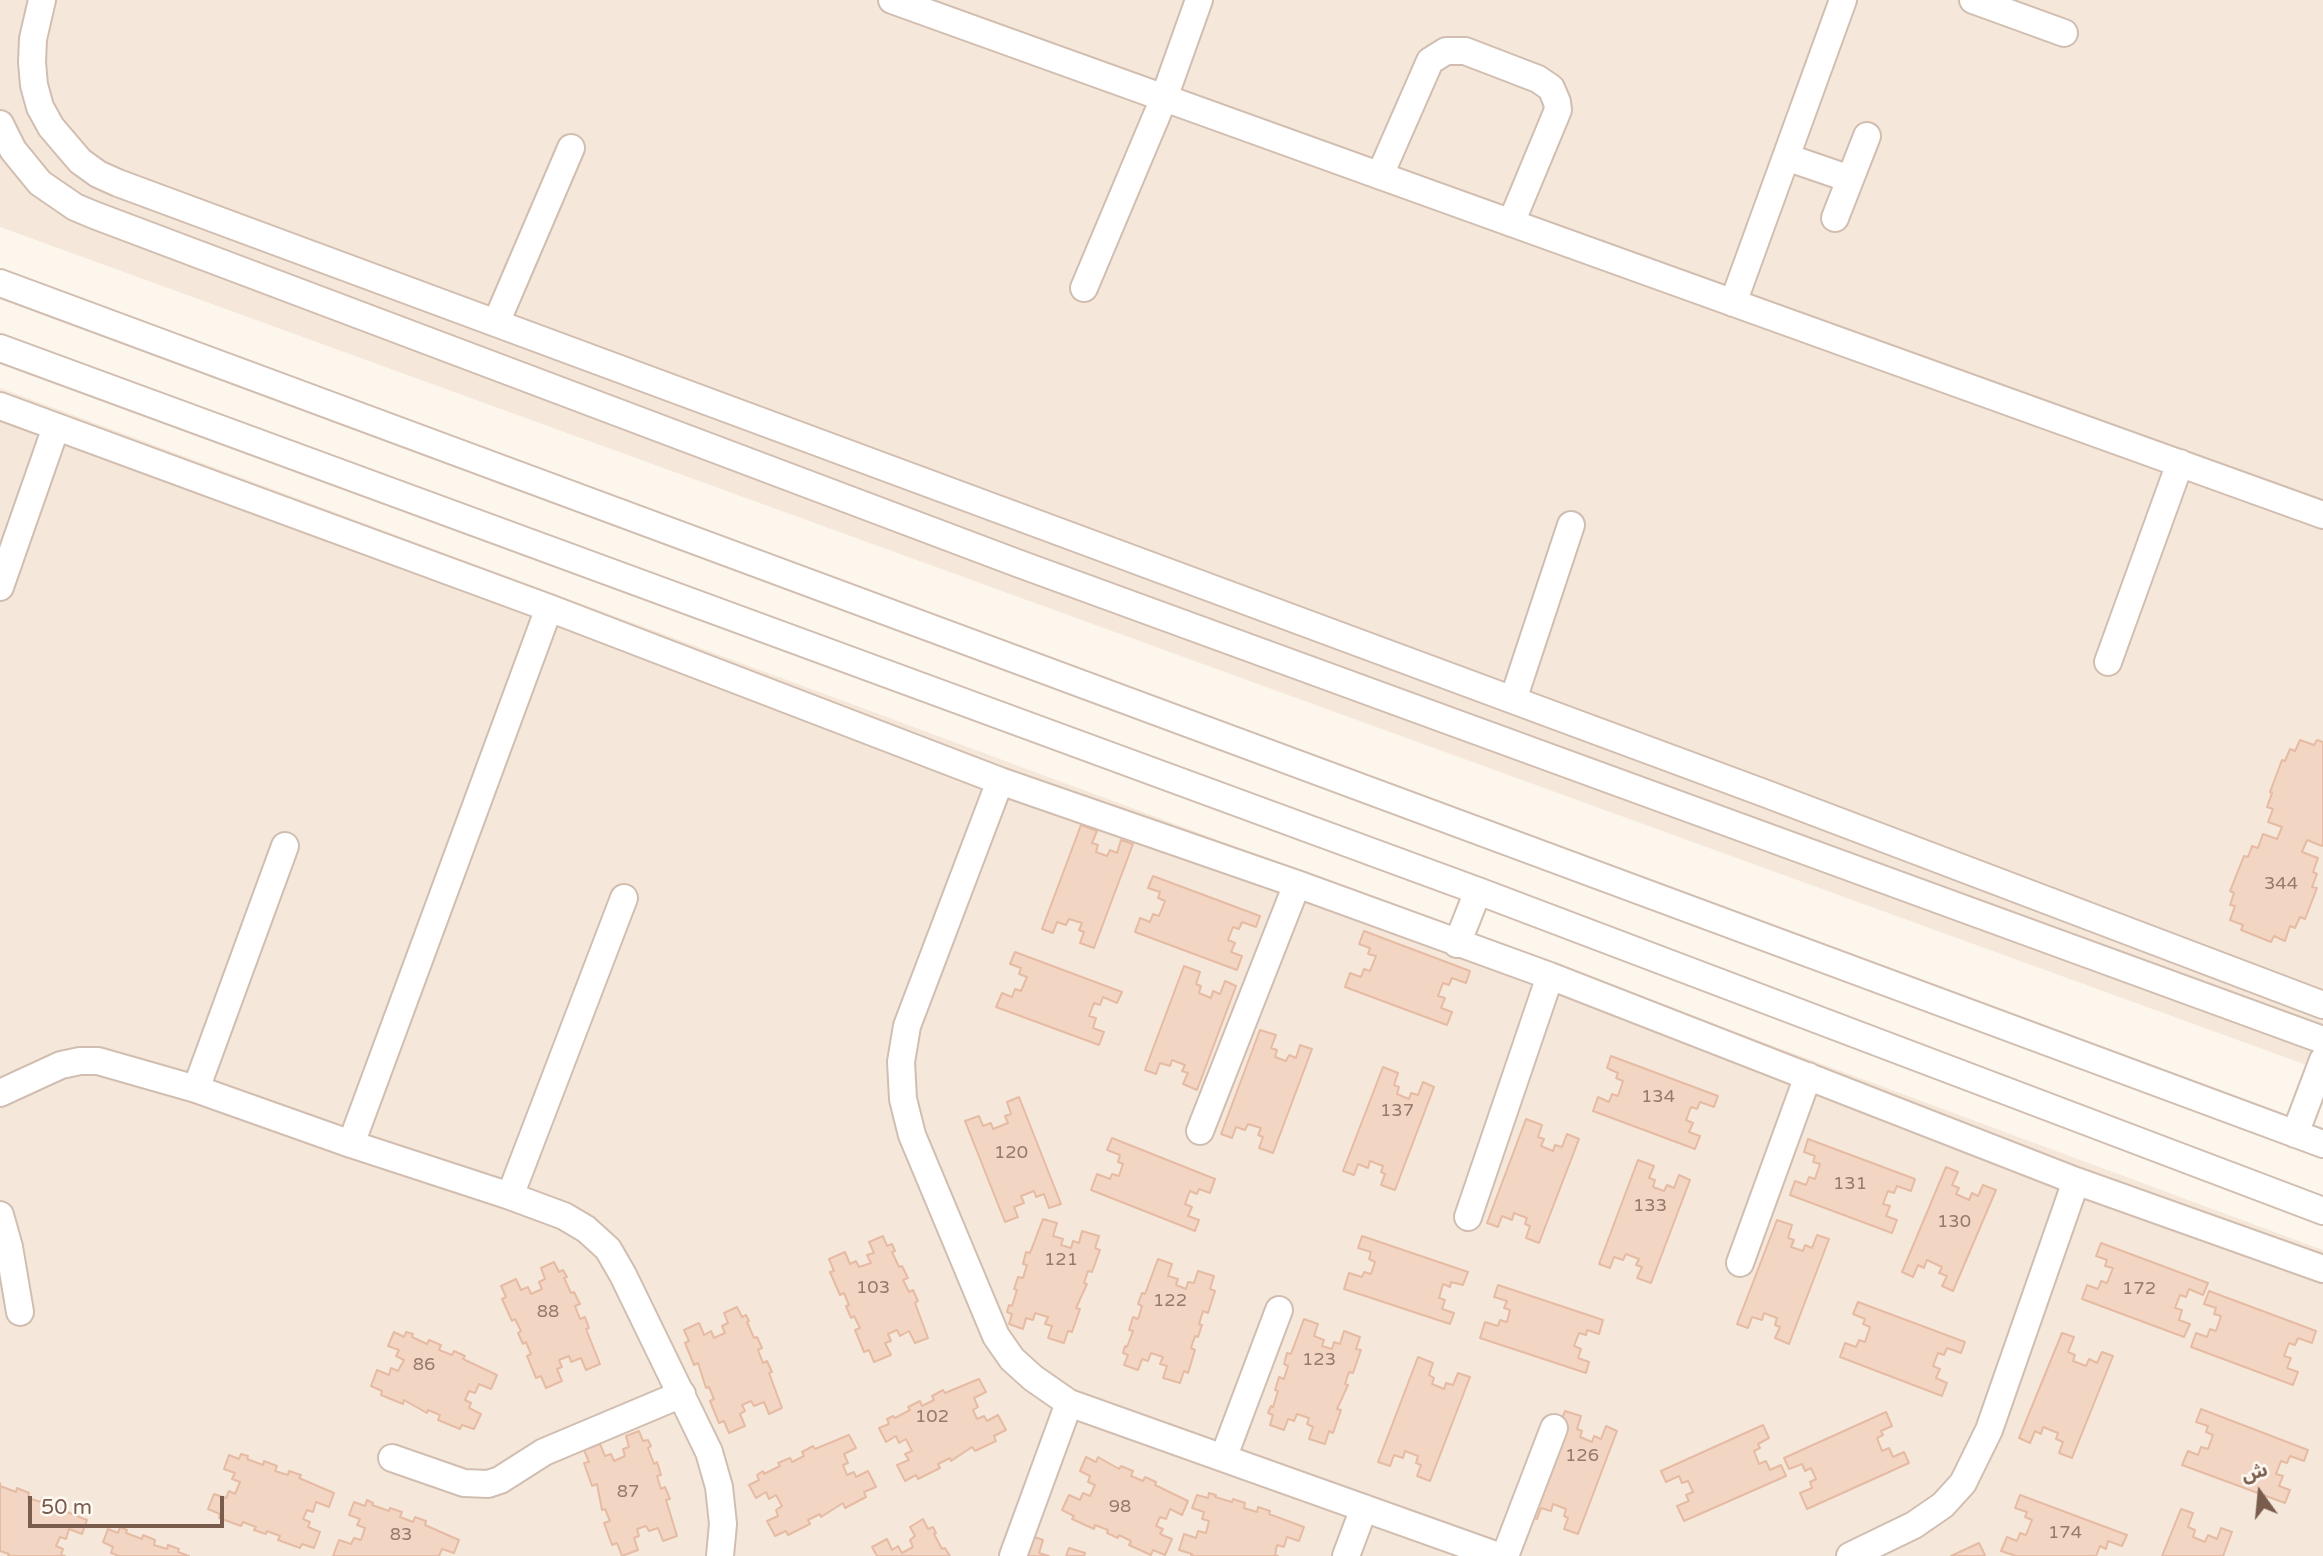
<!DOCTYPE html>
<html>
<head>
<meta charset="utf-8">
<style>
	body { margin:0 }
	#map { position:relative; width:2323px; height:1556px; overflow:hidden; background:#fdf6ec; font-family:"Varela Round","Noto Sans Arabic",sans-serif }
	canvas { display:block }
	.north { position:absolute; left:2225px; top:1458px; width:70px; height:70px; -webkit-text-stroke:5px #fffaf3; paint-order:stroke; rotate:345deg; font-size:19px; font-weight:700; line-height:28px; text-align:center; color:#7a5c4d }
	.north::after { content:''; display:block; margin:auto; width:24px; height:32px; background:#7a5c4d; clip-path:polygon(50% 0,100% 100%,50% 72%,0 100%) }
	.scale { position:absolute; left:28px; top:1496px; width:196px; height:32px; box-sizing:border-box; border:4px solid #7a5c4d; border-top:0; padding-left:9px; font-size:21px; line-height:24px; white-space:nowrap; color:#7a5c4d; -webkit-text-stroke:5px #fffaf3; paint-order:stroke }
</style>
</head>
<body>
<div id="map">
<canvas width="2323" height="1556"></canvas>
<div class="north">ش</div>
<div class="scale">50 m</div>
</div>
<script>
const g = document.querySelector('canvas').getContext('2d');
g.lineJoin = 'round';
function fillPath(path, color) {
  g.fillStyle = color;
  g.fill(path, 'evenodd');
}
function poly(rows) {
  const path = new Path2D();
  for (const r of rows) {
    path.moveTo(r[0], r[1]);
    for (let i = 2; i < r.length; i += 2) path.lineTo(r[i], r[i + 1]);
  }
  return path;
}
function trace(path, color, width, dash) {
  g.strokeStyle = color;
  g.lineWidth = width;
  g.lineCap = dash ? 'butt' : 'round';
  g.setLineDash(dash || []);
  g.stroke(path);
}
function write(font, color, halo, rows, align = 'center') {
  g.font = font + ' "Varela Round",sans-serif';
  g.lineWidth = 6;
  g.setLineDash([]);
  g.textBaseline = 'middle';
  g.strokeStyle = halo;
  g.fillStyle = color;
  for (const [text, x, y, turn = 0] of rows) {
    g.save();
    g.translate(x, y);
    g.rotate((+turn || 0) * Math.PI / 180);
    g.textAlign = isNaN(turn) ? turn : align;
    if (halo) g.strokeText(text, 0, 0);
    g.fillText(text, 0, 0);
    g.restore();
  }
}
const residential = poly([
	[0,0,2323,0,2323,1071,0,227],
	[0,388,2323,1250,2323,1556,0,1556]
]);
const building = poly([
	[2300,740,2314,745,2317,740,2323,742,2323,844,2322,846,2307,840,2302,852,2318,858,2313,872,2317,874,2312,887,2317,888,2305,919,2300,917,2295,928,2290,926,2285,941,2274,936,2271,942,2241,930,2243,925,2230,920,2235,906,2230,905,2234,893,2230,891,2244,856,2248,857,2252,846,2258,848,2263,834,2277,839,2282,827,2268,822,2273,809,2267,807,2272,793,2270,792,2282,760,2285,761,2290,749,2295,751,2300,740],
	[1081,825,1097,831,1092,843,1098,845,1096,852,1107,856,1110,850,1117,853,1121,840,1133,844,1094,948,1080,943,1084,932,1079,930,1082,923,1069,919,1066,925,1057,922,1053,933,1042,929,1081,825],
	[1153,876,1260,916,1256,927,1242,922,1239,929,1233,927,1228,940,1235,943,1231,952,1242,956,1237,970,1135,932,1140,918,1150,922,1153,914,1159,916,1165,901,1158,898,1160,892,1148,888,1153,876],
	[1364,931,1470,971,1466,983,1452,978,1449,985,1443,983,1438,996,1445,998,1441,1008,1452,1012,1447,1025,1345,987,1350,973,1361,977,1364,969,1370,971,1376,956,1368,954,1370,948,1359,944,1364,931],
	[1015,952,1122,992,1117,1003,1103,997,1100,1005,1094,1003,1089,1016,1096,1018,1093,1028,1104,1032,1099,1045,996,1007,1002,993,1012,997,1015,989,1021,991,1027,977,1019,974,1021,968,1010,964,1015,952],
	[1184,966,1200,972,1196,984,1201,986,1199,993,1211,998,1213,991,1220,994,1225,981,1236,986,1197,1090,1183,1084,1188,1073,1182,1071,1185,1065,1172,1060,1170,1066,1160,1063,1156,1074,1145,1070,1184,966],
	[1260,1030,1276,1035,1271,1048,1277,1050,1275,1057,1286,1061,1289,1055,1296,1058,1300,1045,1312,1049,1273,1153,1259,1148,1263,1137,1258,1135,1261,1128,1248,1124,1245,1130,1236,1127,1232,1138,1221,1134,1260,1030],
	[1611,1056,1718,1096,1714,1107,1700,1102,1697,1109,1691,1107,1686,1120,1693,1123,1689,1132,1700,1136,1695,1149,1593,1111,1598,1097,1609,1102,1612,1094,1618,1096,1623,1081,1616,1078,1618,1073,1607,1068,1611,1056],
	[1383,1067,1398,1073,1394,1085,1399,1087,1397,1094,1409,1099,1411,1093,1418,1095,1423,1082,1434,1087,1395,1190,1381,1185,1385,1174,1381,1172,1383,1166,1370,1161,1368,1168,1358,1164,1354,1175,1343,1171,1383,1067],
	[1019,1097,1061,1204,1049,1208,1044,1194,1036,1197,1034,1191,1021,1196,1024,1203,1014,1207,1018,1217,1005,1222,965,1121,979,1116,983,1126,991,1123,993,1129,1008,1123,1005,1116,1011,1114,1007,1102,1019,1097],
	[1526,1119,1542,1125,1538,1137,1544,1139,1541,1146,1553,1151,1555,1145,1562,1147,1567,1134,1579,1139,1539,1243,1526,1238,1530,1226,1525,1224,1527,1218,1514,1213,1512,1220,1502,1216,1498,1227,1487,1223,1526,1119],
	[1112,1138,1215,1179,1210,1193,1199,1189,1197,1194,1190,1191,1185,1204,1192,1207,1188,1216,1199,1220,1195,1231,1091,1190,1097,1174,1110,1179,1112,1174,1119,1176,1123,1164,1118,1162,1120,1155,1107,1150,1112,1138],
	[1808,1139,1915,1179,1911,1191,1897,1186,1894,1193,1888,1191,1883,1204,1890,1206,1886,1216,1897,1220,1892,1233,1790,1195,1795,1181,1806,1185,1809,1177,1815,1179,1820,1164,1813,1162,1815,1156,1804,1152,1808,1139],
	[1638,1160,1654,1166,1649,1178,1655,1180,1653,1187,1664,1191,1667,1185,1674,1188,1679,1175,1690,1180,1651,1283,1637,1278,1642,1267,1636,1265,1639,1259,1626,1254,1623,1260,1614,1257,1610,1268,1599,1264,1638,1160],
	[1946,1167,1958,1172,1952,1185,1959,1188,1956,1194,1969,1200,1972,1193,1978,1196,1983,1185,1996,1190,1953,1291,1942,1286,1947,1276,1939,1273,1942,1267,1927,1260,1924,1268,1918,1265,1913,1277,1902,1272,1946,1167],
	[1043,1219,1057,1223,1053,1236,1063,1239,1061,1245,1071,1248,1073,1241,1079,1243,1082,1231,1099,1236,1095,1248,1100,1250,1092,1272,1088,1271,1084,1283,1087,1284,1076,1308,1080,1309,1072,1332,1068,1331,1064,1343,1048,1338,1052,1326,1045,1324,1048,1317,1035,1313,1033,1320,1026,1318,1023,1329,1009,1324,1012,1314,1007,1312,1009,1305,1012,1306,1017,1290,1014,1289,1018,1277,1023,1278,1027,1265,1023,1264,1026,1252,1030,1253,1043,1219],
	[1777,1220,1792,1225,1788,1238,1794,1240,1791,1247,1803,1251,1805,1245,1812,1248,1817,1235,1829,1239,1789,1344,1775,1338,1780,1327,1775,1325,1777,1318,1764,1313,1762,1320,1752,1317,1748,1328,1737,1324,1777,1220],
	[883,1236,887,1246,892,1244,895,1251,892,1252,899,1267,902,1266,908,1278,903,1280,909,1292,913,1290,918,1301,915,1303,928,1338,915,1343,909,1331,900,1336,897,1330,888,1334,891,1341,885,1343,891,1355,874,1362,869,1350,864,1352,855,1330,860,1328,854,1316,851,1318,846,1306,849,1305,844,1293,840,1295,830,1272,834,1271,829,1259,845,1252,850,1264,856,1261,859,1267,871,1263,867,1255,874,1253,869,1242,883,1236],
	[1362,1236,1468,1272,1463,1285,1451,1282,1450,1287,1443,1284,1439,1298,1445,1300,1442,1309,1454,1313,1450,1324,1344,1289,1349,1273,1362,1277,1364,1272,1371,1274,1375,1262,1369,1259,1371,1252,1358,1248,1362,1236],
	[2101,1243,2208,1283,2203,1295,2189,1289,2186,1297,2180,1295,2175,1308,2182,1310,2179,1320,2190,1324,2184,1337,2082,1299,2087,1285,2098,1289,2101,1281,2107,1283,2113,1268,2105,1266,2107,1260,2096,1256,2101,1243],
	[1158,1259,1172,1264,1168,1276,1178,1279,1176,1285,1186,1289,1188,1282,1194,1283,1198,1271,1214,1276,1210,1289,1215,1291,1208,1313,1203,1311,1199,1324,1202,1325,1198,1337,1195,1336,1191,1348,1195,1350,1188,1373,1184,1371,1180,1383,1163,1378,1167,1366,1160,1364,1163,1357,1151,1353,1148,1361,1142,1359,1138,1370,1124,1365,1128,1355,1123,1353,1125,1346,1127,1347,1133,1331,1129,1330,1133,1317,1138,1319,1142,1306,1138,1304,1142,1293,1145,1294,1158,1259],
	[554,1262,559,1272,563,1270,567,1277,564,1278,571,1293,574,1292,580,1304,575,1306,580,1319,585,1317,589,1328,586,1329,600,1364,586,1370,581,1358,571,1362,569,1356,559,1360,562,1367,557,1369,562,1381,546,1388,541,1376,536,1378,527,1356,531,1354,526,1342,523,1344,518,1333,521,1331,515,1319,512,1321,502,1299,506,1297,501,1286,516,1279,521,1290,528,1287,531,1294,542,1289,539,1282,545,1279,541,1268,554,1262],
	[1498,1285,1603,1320,1599,1334,1587,1330,1586,1335,1579,1333,1574,1346,1581,1349,1578,1358,1589,1362,1586,1373,1480,1338,1485,1322,1498,1326,1500,1320,1507,1322,1510,1310,1504,1308,1507,1301,1494,1297,1498,1285],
	[2209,1291,2316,1331,2312,1343,2298,1338,2295,1345,2289,1343,2284,1356,2291,1358,2287,1368,2298,1372,2293,1385,2191,1347,2196,1333,2207,1337,2210,1329,2216,1331,2221,1316,2214,1314,2216,1308,2204,1304,2209,1291],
	[1858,1302,1965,1342,1961,1353,1947,1348,1944,1355,1938,1353,1933,1366,1940,1369,1936,1378,1947,1383,1942,1396,1840,1357,1845,1343,1856,1347,1859,1340,1865,1342,1870,1327,1863,1324,1865,1319,1853,1314,1858,1302],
	[737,1307,742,1317,746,1315,749,1321,747,1322,754,1338,757,1337,762,1348,758,1350,763,1363,767,1361,772,1372,769,1373,782,1408,769,1414,764,1402,754,1406,751,1401,742,1405,745,1411,740,1414,745,1426,729,1433,724,1421,719,1423,710,1401,714,1399,709,1387,706,1388,698,1363,694,1365,685,1343,689,1341,684,1330,699,1323,704,1335,711,1331,714,1338,725,1333,722,1326,728,1323,724,1313,737,1307],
	[1304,1319,1318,1324,1314,1336,1324,1340,1322,1346,1332,1349,1334,1342,1340,1344,1344,1331,1360,1337,1356,1349,1361,1350,1353,1373,1349,1372,1345,1384,1348,1385,1337,1409,1341,1410,1333,1433,1329,1431,1325,1444,1309,1439,1313,1427,1307,1424,1309,1418,1297,1414,1294,1421,1288,1419,1284,1430,1270,1425,1273,1415,1268,1413,1271,1406,1273,1407,1278,1391,1275,1390,1279,1377,1284,1379,1288,1366,1284,1364,1287,1353,1291,1354,1304,1319],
	[394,1332,404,1337,406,1332,413,1334,412,1337,427,1344,429,1340,441,1345,439,1350,452,1355,454,1351,465,1356,463,1359,497,1375,491,1389,479,1384,475,1393,469,1391,465,1400,471,1403,469,1408,481,1414,474,1429,462,1425,460,1429,438,1420,440,1415,428,1410,427,1413,404,1400,403,1404,381,1395,382,1391,371,1386,377,1370,389,1375,391,1368,398,1371,404,1360,396,1356,399,1350,388,1346,394,1332],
	[2062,1333,2074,1337,2068,1352,2075,1355,2073,1361,2086,1366,2089,1359,2097,1363,2102,1352,2113,1356,2072,1458,2059,1453,2063,1442,2056,1439,2058,1433,2043,1427,2041,1434,2035,1431,2030,1443,2019,1438,2062,1333],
	[1418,1357,1433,1363,1429,1375,1434,1378,1432,1384,1444,1389,1446,1383,1453,1385,1458,1373,1470,1377,1430,1481,1417,1476,1421,1465,1416,1463,1418,1456,1405,1451,1403,1458,1394,1455,1390,1466,1378,1462,1418,1357],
	[979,1379,986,1392,974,1398,978,1407,973,1410,977,1419,984,1416,987,1421,998,1415,1006,1430,994,1436,996,1441,975,1451,972,1447,951,1461,950,1458,938,1464,940,1468,918,1479,916,1475,905,1481,897,1465,909,1460,905,1454,912,1451,906,1439,899,1443,896,1436,886,1442,879,1428,889,1424,887,1419,893,1416,895,1418,910,1410,908,1407,920,1401,922,1406,934,1400,932,1396,943,1390,945,1393,979,1379],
	[2201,1409,2308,1450,2304,1461,2290,1456,2287,1463,2281,1461,2276,1474,2283,1476,2279,1486,2290,1490,2285,1503,2182,1465,2188,1451,2198,1455,2201,1447,2208,1449,2213,1435,2206,1432,2208,1426,2196,1422,2201,1409],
	[1565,1411,1581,1416,1577,1429,1582,1431,1580,1437,1592,1442,1594,1436,1601,1439,1606,1426,1617,1431,1578,1534,1564,1529,1568,1518,1564,1516,1566,1509,1553,1504,1551,1511,1541,1508,1537,1519,1526,1515,1565,1411],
	[1886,1412,1892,1426,1881,1431,1883,1435,1877,1438,1882,1451,1889,1448,1893,1457,1904,1452,1909,1463,1807,1509,1800,1493,1812,1488,1810,1482,1816,1479,1811,1468,1805,1471,1802,1464,1789,1469,1784,1458,1886,1412],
	[1763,1425,1769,1438,1758,1444,1760,1448,1754,1451,1759,1464,1766,1461,1770,1470,1781,1465,1786,1476,1684,1521,1677,1506,1689,1501,1686,1495,1693,1492,1688,1481,1682,1483,1679,1476,1666,1482,1661,1471,1763,1425],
	[639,1431,643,1441,648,1440,651,1446,648,1448,654,1464,657,1462,661,1475,657,1476,661,1489,665,1487,670,1499,666,1500,677,1536,663,1541,658,1528,649,1531,646,1526,637,1529,639,1536,634,1538,638,1550,622,1556,617,1543,612,1545,604,1523,610,1521,605,1509,602,1510,597,1484,592,1486,584,1463,589,1462,584,1450,600,1444,605,1456,611,1454,614,1461,625,1456,623,1449,629,1447,626,1436,639,1431],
	[849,1435,856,1448,844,1454,848,1463,843,1465,847,1475,854,1472,856,1477,868,1471,876,1487,864,1492,866,1497,845,1508,843,1503,821,1517,820,1514,808,1520,810,1524,788,1535,786,1531,775,1536,767,1521,778,1516,776,1510,782,1506,776,1495,769,1499,766,1492,756,1498,749,1485,759,1480,757,1475,763,1471,764,1474,780,1466,778,1463,790,1458,792,1462,804,1456,802,1452,813,1446,815,1449,849,1435],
	[241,1454,248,1456,247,1459,263,1465,264,1461,277,1466,275,1471,288,1475,289,1471,301,1475,299,1478,334,1493,329,1507,316,1502,313,1512,307,1510,303,1519,310,1522,308,1527,320,1532,314,1548,302,1544,300,1548,278,1540,280,1536,267,1531,266,1534,254,1530,256,1527,243,1522,241,1526,219,1518,220,1514,208,1509,214,1494,226,1498,229,1491,235,1494,240,1482,232,1479,235,1473,224,1469,229,1455,239,1459,241,1454],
	[1086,1457,1096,1462,1098,1457,1119,1469,1121,1466,1133,1471,1131,1476,1143,1481,1145,1477,1156,1482,1155,1485,1188,1501,1182,1515,1170,1509,1166,1519,1160,1517,1156,1526,1163,1529,1160,1534,1172,1539,1165,1555,1153,1550,1151,1555,1129,1545,1131,1541,1119,1535,1118,1538,1107,1533,1108,1530,1095,1525,1094,1529,1072,1519,1074,1516,1062,1510,1069,1495,1080,1500,1083,1493,1090,1496,1095,1485,1088,1482,1090,1476,1080,1471,1086,1457],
	[0,1483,0,1486,16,1492,17,1488,29,1493,28,1498,41,1502,42,1498,54,1502,52,1506,87,1520,82,1534,69,1529,66,1539,60,1537,56,1546,63,1549,61,1555,65,1556,8,1556,9,1554,0,1551,0,1483],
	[1209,1493,1216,1495,1215,1497,1232,1502,1233,1499,1245,1503,1244,1508,1257,1512,1258,1507,1270,1511,1269,1514,1304,1527,1299,1541,1287,1537,1284,1547,1277,1545,1275,1555,1278,1556,1191,1556,1192,1554,1179,1550,1184,1534,1196,1538,1198,1531,1206,1533,1209,1521,1202,1519,1204,1512,1192,1508,1197,1495,1208,1498,1209,1493],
	[2020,1495,2127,1535,2122,1546,2108,1541,2106,1549,2100,1546,2096,1556,2016,1556,2001,1551,2007,1537,2017,1541,2020,1533,2026,1535,2032,1520,2025,1517,2027,1512,2015,1508,2020,1495],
	[367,1500,373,1503,372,1505,389,1511,390,1508,402,1512,400,1517,413,1522,415,1517,426,1521,425,1525,459,1540,454,1553,442,1549,439,1556,333,1556,339,1540,351,1544,354,1538,361,1540,365,1528,357,1525,360,1519,349,1515,354,1502,365,1506,367,1500],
	[2181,1509,2193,1513,2188,1527,2195,1530,2193,1537,2205,1542,2208,1535,2217,1539,2221,1528,2232,1532,2223,1556,2162,1556,2181,1509],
	[923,1519,928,1529,933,1527,936,1533,934,1534,942,1549,945,1548,950,1556,877,1556,872,1547,887,1539,892,1550,898,1546,902,1553,913,1547,910,1540,915,1536,910,1527,923,1519],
	[120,1527,127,1530,126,1533,142,1539,143,1535,155,1540,154,1545,167,1549,168,1545,179,1549,178,1552,189,1556,119,1556,111,1553,113,1547,103,1542,108,1529,118,1533,120,1527],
	[1029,1535,1043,1540,1039,1553,1049,1556,1021,1556,1029,1535],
	[1979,1543,1985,1555,1982,1556,1951,1556,1979,1543],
	[1069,1548,1085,1553,1084,1556,1066,1556,1069,1548]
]);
const minor = poly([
	[42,0,33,39,32,62,34,85,40,107,51,127,80,161,98,174,118,183,1764,793,2323,1005],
	[892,0,2323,515],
	[1973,0,2064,33],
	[0,124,13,150,40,183,75,207,94,215,1017,563,2323,1040],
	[1786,157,1850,179],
	[1380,175,1430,61,1446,51,1465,51,1538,79,1551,88,1557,102,1558,110,1511,223],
	[1835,218,1867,136],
	[0,283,2323,1144],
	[1084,288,1164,98,1199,0],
	[1733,303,1843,0],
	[496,323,571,148],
	[0,348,1478,891,2323,1211],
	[0,406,549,608,1000,781,1297,884,1550,976,2076,1181,2323,1269],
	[0,587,56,427],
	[2108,662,2180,463],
	[1513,700,1571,525],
	[1000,781,907,1026,901,1062,903,1099,912,1135,996,1336,1012,1359,1033,1378,1069,1403,1498,1556],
	[1457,944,1478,891],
	[196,1089,285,846],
	[0,1093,61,1065,80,1061,98,1061,196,1089,351,1144,510,1196,564,1216,586,1229,608,1249,623,1275,709,1452,719,1487,723,1524,720,1556],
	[1200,1131,1297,884],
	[2295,1134,2323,1060],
	[351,1144,549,608],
	[510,1196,624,898],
	[0,1215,9,1247,20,1312],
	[1468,1217,1550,976],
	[1740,1263,1808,1076],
	[1224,1456,1279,1310],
	[392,1458,464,1483,488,1484,500,1480,544,1452,682,1394],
	[1013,1556,1069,1403],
	[1346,1556,1364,1508],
	[1505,1556,1554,1428],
	[1850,1556,1914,1525,1943,1505,1963,1483,1989,1430,2076,1181]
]);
const numberNames = [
	["344",2281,884],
	["134",1658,1097],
	["137",1397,1111],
	["120",1011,1153],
	["131",1850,1184],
	["133",1650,1206],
	["130",1954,1222],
	["121",1061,1260],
	["103",873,1288],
	["172",2139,1289],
	["122",1170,1301],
	["88",548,1312],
	["123",1319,1360],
	["86",424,1365],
	["102",932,1417],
	["126",1582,1456],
	["87",628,1492],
	["98",1120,1507],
	["174",2065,1533],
	["83",401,1535]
];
fillPath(residential, '#f5e8da');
fillPath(building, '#f3d5c3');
trace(building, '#e6bba3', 2);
trace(minor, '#d1beb0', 30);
trace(minor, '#fff', 26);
write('18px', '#987a6a', null, numberNames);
</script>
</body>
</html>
